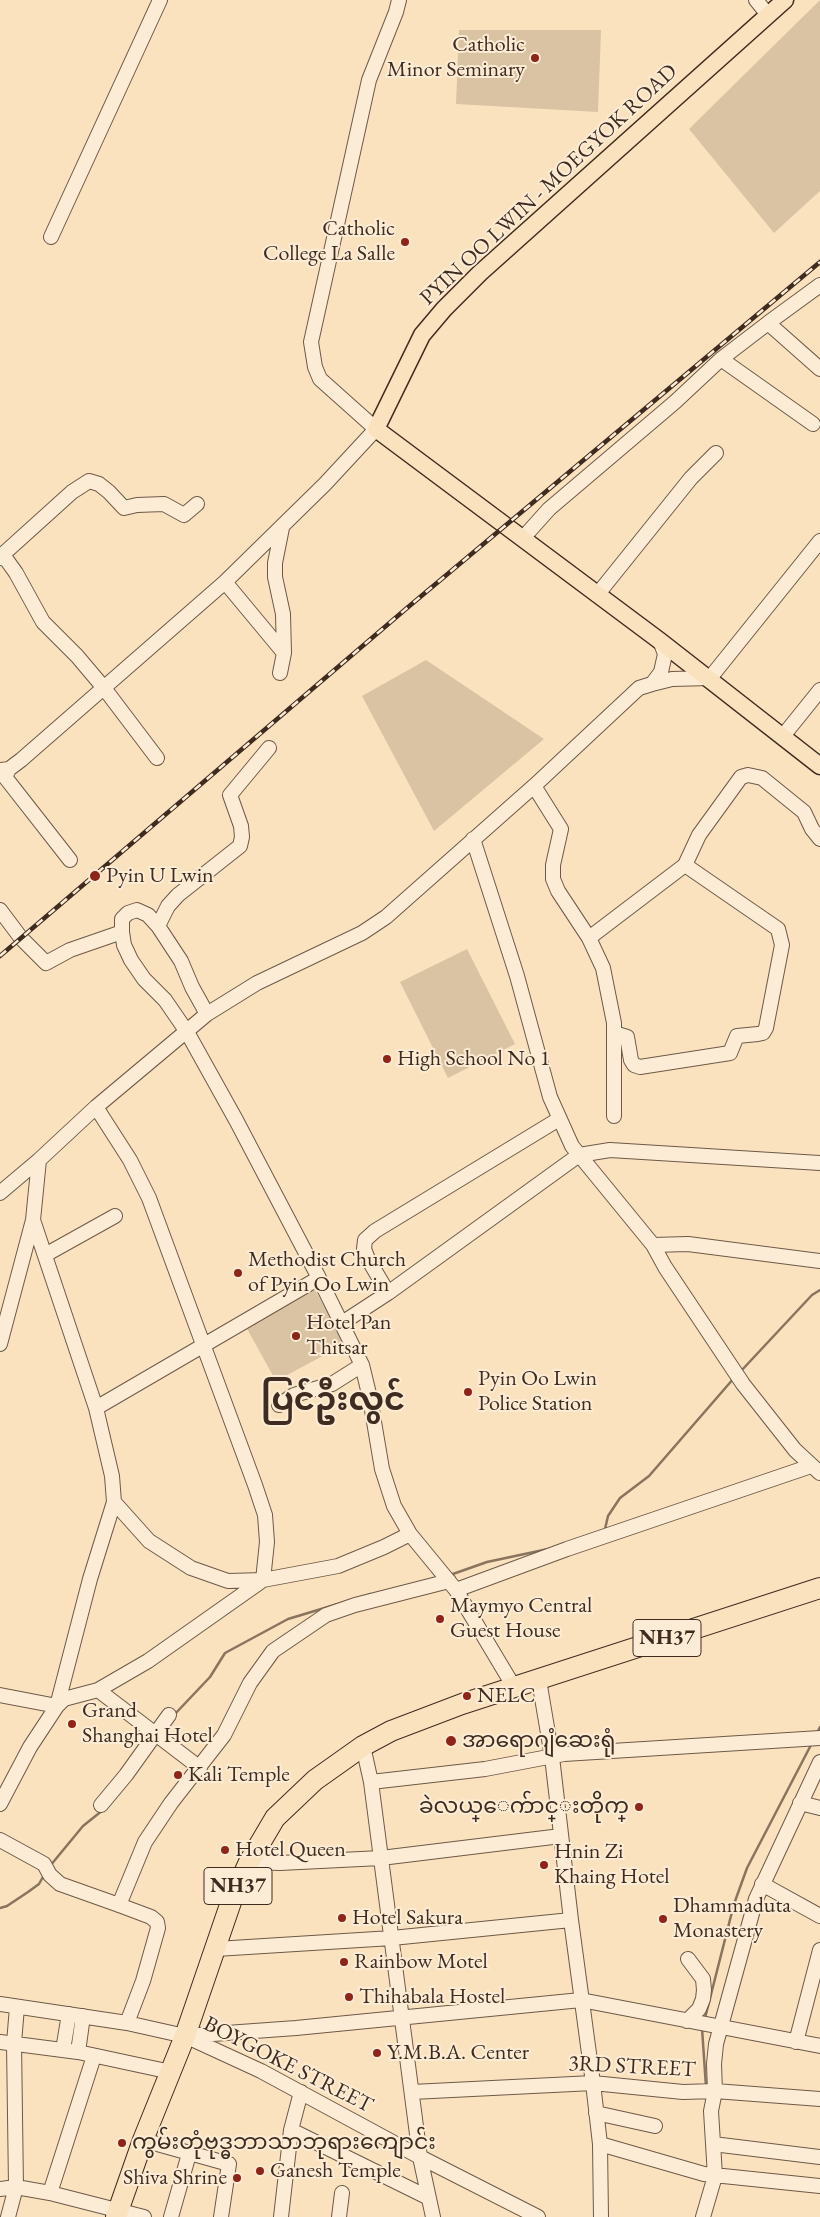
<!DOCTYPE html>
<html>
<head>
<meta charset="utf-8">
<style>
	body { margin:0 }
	canvas { display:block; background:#fae2be }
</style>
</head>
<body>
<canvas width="820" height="2217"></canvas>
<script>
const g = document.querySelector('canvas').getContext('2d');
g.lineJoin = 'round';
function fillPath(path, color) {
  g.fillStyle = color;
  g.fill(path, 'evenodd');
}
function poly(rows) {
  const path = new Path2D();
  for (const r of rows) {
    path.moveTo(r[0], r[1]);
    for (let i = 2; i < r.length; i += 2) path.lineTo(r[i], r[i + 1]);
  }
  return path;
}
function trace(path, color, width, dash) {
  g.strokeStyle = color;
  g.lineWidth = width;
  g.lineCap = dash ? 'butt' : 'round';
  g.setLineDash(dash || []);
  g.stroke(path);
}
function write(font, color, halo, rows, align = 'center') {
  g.font = font + ' "EB Garamond","Noto Sans Myanmar",serif';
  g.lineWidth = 4;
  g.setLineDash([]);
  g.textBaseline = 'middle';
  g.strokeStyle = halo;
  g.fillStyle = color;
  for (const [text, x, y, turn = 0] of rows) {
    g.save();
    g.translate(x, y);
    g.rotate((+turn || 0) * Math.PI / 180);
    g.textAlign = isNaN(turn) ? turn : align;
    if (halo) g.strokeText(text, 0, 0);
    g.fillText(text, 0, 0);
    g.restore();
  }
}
const green = poly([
	[820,0,820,191,774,233,689,129],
	[459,30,601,30,598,112,456,104],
	[426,660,544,739,434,831,362,696],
	[467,949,515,1044,448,1078,400,982],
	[315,1290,345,1344,276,1381,246,1327]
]);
const stream = poly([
	[741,1371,812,1295,820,1290],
	[605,1529,608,1516,620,1498,649,1476,734,1378],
	[450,1575,487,1562,548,1549],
	[174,1715,210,1677,225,1653,288,1619,371,1594],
	[817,1733,820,1727],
	[50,1866,83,1826,103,1810],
	[0,1908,7,1906,28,1892,39,1884,44,1875],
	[705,2018,734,1904,747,1868,812,1743],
	[702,2028,706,2087]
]);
const minor = poly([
	[756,0,768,15],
	[51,237,160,0],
	[768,323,820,369],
	[721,359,813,424],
	[523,538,549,509,675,402,721,359,768,323,820,285],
	[0,557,72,492,89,481,99,484,109,492,124,508,137,505,164,504,184,515,197,504],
	[0,558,6,559,16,573,43,622,77,656,104,688,157,758],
	[225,582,284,653],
	[597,595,691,478,716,453],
	[280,673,284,653,283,614,275,577,275,563,282,528],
	[652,684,672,679,710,678,820,541],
	[783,736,820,690],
	[9,769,5,777,70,860],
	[0,770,9,769,21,760,225,582,325,484,376,429,320,379,315,367,311,342,369,80,396,12,399,0],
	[534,786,561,829,553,865,553,879,558,891,589,938,603,968,614,1023,614,1116],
	[473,839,517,976,550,1097,572,1146,653,1245,665,1267,743,1384,795,1450,820,1473],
	[0,910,21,938,46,963,70,950,122,932],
	[158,926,168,906,178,895,240,846,242,837,241,826,230,795,269,748],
	[589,938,685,865,699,835,741,777,748,775,762,778,804,812,812,829,820,839],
	[207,1014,192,987,181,961,158,926,148,915,137,910,128,913,122,919,122,932,124,945,131,960,144,979,165,1000,187,1032,236,1120,319,1278,362,1365,370,1398,382,1469,394,1506,410,1534,456,1590,514,1687],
	[614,1033,627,1037,631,1060,634,1065,640,1067,730,1053,737,1036,758,1034,763,1033,766,1028,782,945,778,929,685,865],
	[0,1193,39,1160,96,1107,207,1014,257,983,362,933,386,917,534,786,639,688,652,684,661,672,665,654,660,641],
	[653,1245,688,1244,820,1261],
	[45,1255,115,1216],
	[388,1293,368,1259,364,1249,365,1240,375,1231,559,1119],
	[342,1323,388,1293,579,1155,610,1150,820,1163],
	[0,1344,33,1220,39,1160],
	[279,1405,294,1395,332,1384,362,1365],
	[96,1408,319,1278],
	[114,1502,149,1541,191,1568,228,1581,263,1580,338,1566,384,1547,410,1534],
	[456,1590,567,1549,811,1466],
	[539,1680,552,1757,571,1920,593,2083,600,2144,601,2217],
	[98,1690,200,1768],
	[0,1695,57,1706,64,1699,98,1690,148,1661,263,1580,267,1542,265,1515,255,1485,149,1198,130,1160,96,1107],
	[363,1746,371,1782,420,2157,433,2217],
	[371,1782,485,1769,564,1754,820,1738],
	[800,1803,820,1808],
	[0,1804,30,1747,57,1706,90,1579,114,1502,112,1476,96,1408,33,1220],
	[101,1805,126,1775,169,1715],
	[0,1840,44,1864,50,1875,60,1884,119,1905,151,1917,157,1922,158,1928,143,1981,127,2023],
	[249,1862,280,1863,381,1858,561,1836],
	[762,1884,820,1916],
	[119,1905,145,1842,171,1803,224,1735,250,1683,273,1651,326,1615,355,1605,449,1581],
	[216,1949,392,1938,571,1920],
	[0,2004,127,2023,185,2036,261,2071,420,2157,538,2217],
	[687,2021,699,2009,703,1999,704,1990,703,1979,688,1959],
	[185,2036,296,2028,581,2000,820,2046],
	[0,2042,78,2052,171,2072],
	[796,2042,820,1950],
	[63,2050,69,2014],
	[78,2052,83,2016],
	[412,2092,593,2083,683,2092,715,2091,820,2099],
	[596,2113,655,2126],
	[291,2130,427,2197],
	[143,2140,229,2164,221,2217],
	[600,2144,704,2174,820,2186],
	[713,2144,820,2157],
	[0,2189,16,2187,50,2193,144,2217],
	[50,2193,94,2056],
	[8,2217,16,2187,14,2043,17,2007],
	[171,2217,189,2154],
	[281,2217,291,2130,301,2092],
	[339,2217,342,2193],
	[703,2217,715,2176,711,2111,715,2091,714,2064,716,2044,756,1899,820,1762]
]);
const major = poly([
	[785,0,480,273,444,309,422,335,376,429,660,641,820,766]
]);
const highway = poly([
	[116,2217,143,2140,185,2036,231,1902,249,1862,275,1818,315,1780,363,1746,391,1731,462,1704,820,1588]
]);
const rail = poly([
	[0,956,407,608,820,262]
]);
const markers = [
	[535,58,5,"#8f2418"],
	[405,242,5,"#8f2418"],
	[95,876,6,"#8f2418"],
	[387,1059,5,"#8f2418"],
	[238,1273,5,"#8f2418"],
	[296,1336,5,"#8f2418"],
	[468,1392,5,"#8f2418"],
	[440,1619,5,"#8f2418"],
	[467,1696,5,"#8f2418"],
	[72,1724,5,"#8f2418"],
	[451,1741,6,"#8f2418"],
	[178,1775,5,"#8f2418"],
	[639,1807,5,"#8f2418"],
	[225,1850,5,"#8f2418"],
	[544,1865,5,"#8f2418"],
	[342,1918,5,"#8f2418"],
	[663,1919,5,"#8f2418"],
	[344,1962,5,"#8f2418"],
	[349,1997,5,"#8f2418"],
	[377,2053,5,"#8f2418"],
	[122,2143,5,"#8f2418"],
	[260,2171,5,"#8f2418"],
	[237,2178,5,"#8f2418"]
];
const shields = [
	[667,1638,68],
	[238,1886,68]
];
const shieldNames = [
	["NH37",667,1638],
	["NH37",238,1886]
];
const poiNames = [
	["Catholic",525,45,"right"],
	["Minor Seminary",525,70,"right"],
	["Catholic",395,229,"right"],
	["College La Salle",395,254,"right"],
	["Pyin U Lwin",106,876],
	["High School No 1",397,1059],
	["Methodist Church",248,1260],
	["of Pyin Oo Lwin",248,1285],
	["Hotel Pan",306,1323],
	["Thitsar",306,1348],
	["Pyin Oo Lwin",478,1379],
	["Police Station",478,1404],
	["Maymyo Central",450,1606],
	["Guest House",450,1631],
	["NELC",477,1696],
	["Grand",82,1711],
	["Shanghai Hotel",82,1736],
	["အာရောဂျံဆေးရုံ",462,1741],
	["Kali Temple",188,1775],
	["ခဲလယ္ေက်ာင္းတိုက္",629,1807,"right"],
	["Hotel Queen",235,1850],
	["Hnin Zi",554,1852],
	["Khaing Hotel",554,1877],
	["Dhammaduta",673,1906],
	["Monastery",673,1931],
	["Hotel Sakura",352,1918],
	["Rainbow Motel",354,1962],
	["Thihabala Hostel",359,1997],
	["Y.M.B.A. Center",387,2053],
	["ကွမ်းတုံဗုဒ္ဓဘာသာဘုရားကျောင်း",132,2143],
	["Ganesh Temple",270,2171],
	["Shiva Shrine",227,2178,"right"]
];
const streetNames = [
	["PYIN OO LWIN - MOEGYOK ROAD",549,185,-43],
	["BOYGOKE STREET",288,2065,27],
	["3RD STREET",632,2067,3]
];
const townNames = [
	["ပြင်ဦးလွင်",333,1401]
];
fillPath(green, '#dac3a3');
trace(stream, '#8a745e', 2.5);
trace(minor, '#6e5948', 16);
trace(major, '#402b20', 19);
trace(highway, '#402b20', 22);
trace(minor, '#fcecd5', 14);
trace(major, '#fae2be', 16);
trace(highway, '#fae2be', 20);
trace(rail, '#402b20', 4.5);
trace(rail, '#fcecd5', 2.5, [8]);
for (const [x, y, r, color] of markers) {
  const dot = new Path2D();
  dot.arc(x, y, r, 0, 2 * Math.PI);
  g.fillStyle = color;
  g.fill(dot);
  trace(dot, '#fcecd5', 2);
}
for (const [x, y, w] of shields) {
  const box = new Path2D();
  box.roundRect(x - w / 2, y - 18.5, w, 37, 4);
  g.fillStyle = '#fcecd5';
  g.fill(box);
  trace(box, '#402b20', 1);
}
write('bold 21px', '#402b20', null, shieldNames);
write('22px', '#402b20', '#fcecd5', poiNames, 'left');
write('22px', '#402b20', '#fcecd5', streetNames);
write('bold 32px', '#402b20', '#fcecd5', townNames);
</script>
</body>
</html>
